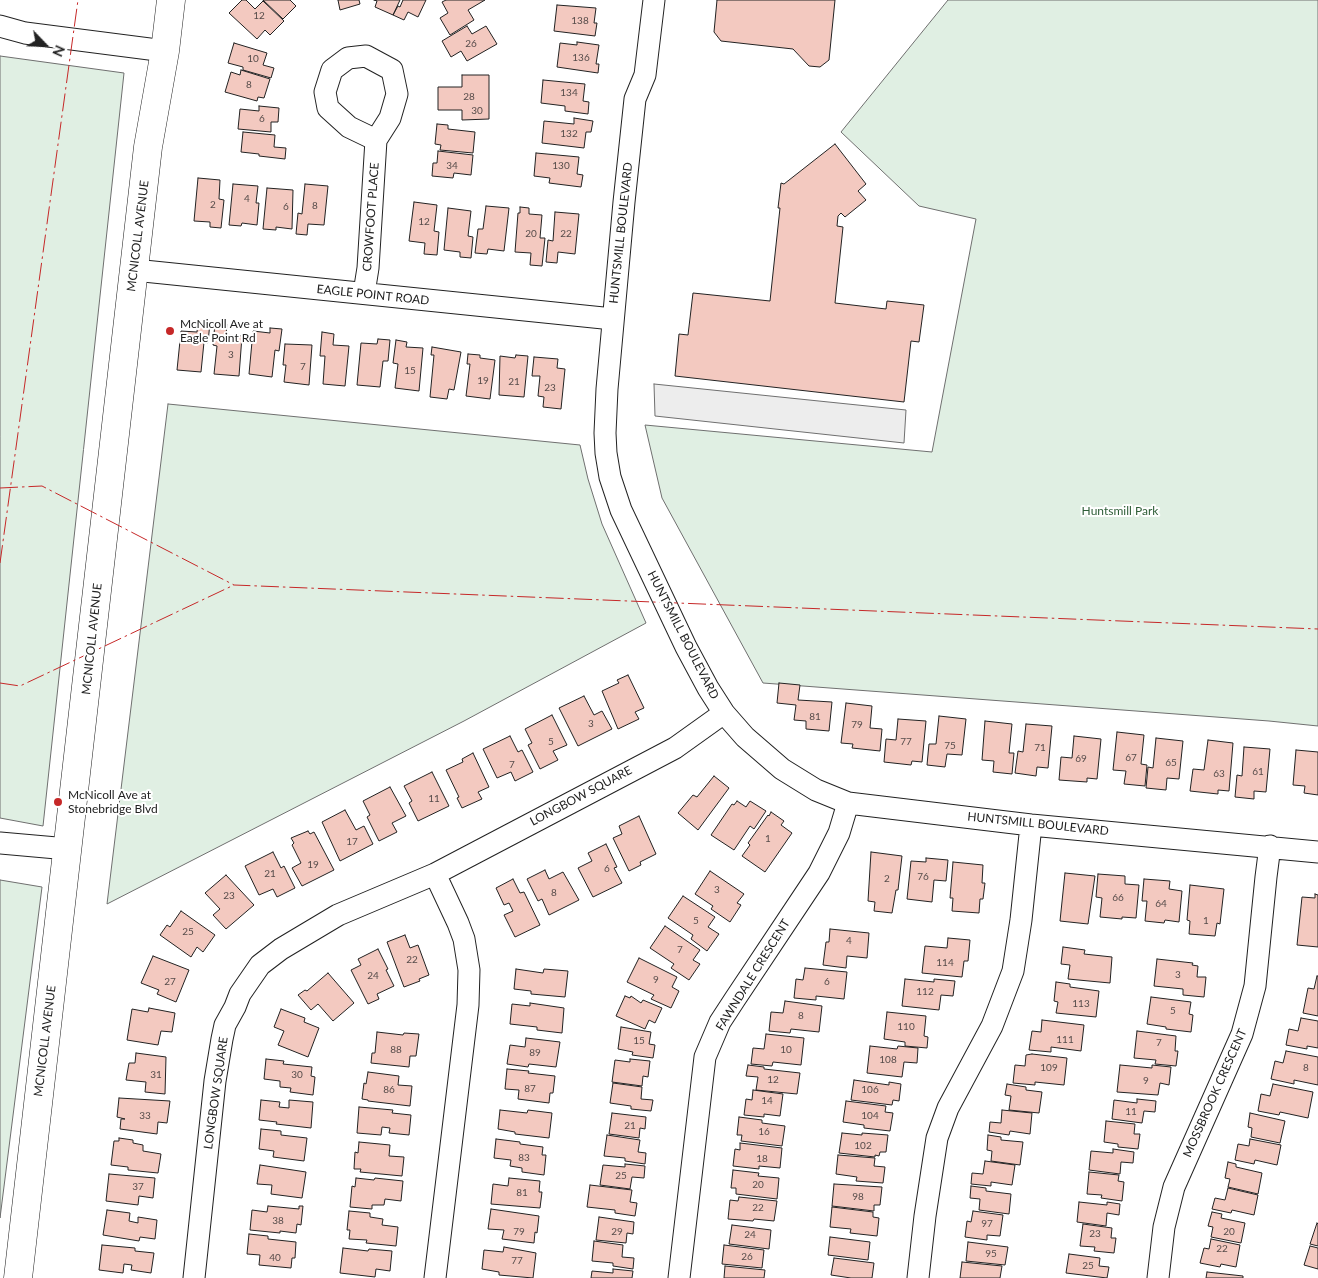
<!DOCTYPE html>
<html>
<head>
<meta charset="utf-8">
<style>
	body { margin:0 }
	#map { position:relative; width:1318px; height:1278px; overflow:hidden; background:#fff; font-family:Lato,sans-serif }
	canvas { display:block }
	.north { position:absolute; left:20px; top:20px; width:50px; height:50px; -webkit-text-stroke:4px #fff; paint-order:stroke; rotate:114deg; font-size:14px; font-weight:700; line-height:20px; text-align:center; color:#222 }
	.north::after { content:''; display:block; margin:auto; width:18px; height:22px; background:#222; clip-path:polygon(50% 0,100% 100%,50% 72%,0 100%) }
</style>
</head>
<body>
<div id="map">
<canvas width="1318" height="1278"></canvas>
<div class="north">N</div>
</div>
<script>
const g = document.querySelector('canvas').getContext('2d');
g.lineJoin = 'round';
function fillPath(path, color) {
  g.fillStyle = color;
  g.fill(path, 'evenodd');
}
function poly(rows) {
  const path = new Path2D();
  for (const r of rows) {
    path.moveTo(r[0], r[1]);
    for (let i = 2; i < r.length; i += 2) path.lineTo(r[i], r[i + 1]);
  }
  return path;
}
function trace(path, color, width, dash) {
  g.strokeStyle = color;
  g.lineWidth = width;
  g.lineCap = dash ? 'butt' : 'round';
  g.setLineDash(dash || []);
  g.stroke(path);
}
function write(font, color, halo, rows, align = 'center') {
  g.font = font + ' Lato,sans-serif';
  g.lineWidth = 4;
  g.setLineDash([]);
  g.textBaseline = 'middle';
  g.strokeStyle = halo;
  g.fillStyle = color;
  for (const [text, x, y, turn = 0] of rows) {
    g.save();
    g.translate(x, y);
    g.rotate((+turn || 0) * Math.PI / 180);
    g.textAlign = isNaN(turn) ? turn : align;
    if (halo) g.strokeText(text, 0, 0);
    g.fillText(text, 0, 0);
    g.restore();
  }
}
const green = poly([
	[948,0,1318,0,1318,726,1269,721,763,683,662,498,645,425,932,452,976,219,919,206,841,132,948,0],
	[0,56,124,73,43,826,0,818,0,56],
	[168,404,580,445,588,479,602,524,646,623,464,721,107,904,168,404],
	[0,880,42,887,0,1218,0,880]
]);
const parking = poly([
	[654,384,906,410,904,443,655,416,654,384]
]);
const building = poly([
	[242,0,246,0,255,9,263,1,284,21,270,35,265,30,257,39,229,13,242,0],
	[263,0,290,0,296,6,283,19,263,0],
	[338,0,359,0,360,4,340,10,338,0],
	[374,0,400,0,393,15,375,7,377,1,374,0],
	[403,0,426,0,418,17,408,12,404,20,393,15,398,6,400,7,403,0],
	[446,0,485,0,468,10,474,20,450,35,440,18,448,13,442,2,446,0],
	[717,0,835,0,829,60,820,67,809,66,793,49,721,41,714,32,717,0],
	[557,5,596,8,594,23,597,23,595,36,554,31,557,5],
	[467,26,472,34,486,26,497,44,467,61,461,51,451,57,442,41,467,26],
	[577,42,599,45,596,64,599,64,598,73,557,67,560,43,577,45,577,42],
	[234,43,267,53,263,65,274,68,271,78,243,70,243,67,228,63,234,43],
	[241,70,270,79,264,98,258,97,257,101,225,92,231,72,240,75,241,70],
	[462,75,489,75,489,119,462,120,462,110,438,110,438,87,462,87,462,75],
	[543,80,585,84,583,101,589,102,588,114,565,111,565,106,541,103,543,80],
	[259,106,279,108,278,122,271,122,271,132,238,129,240,109,259,111,259,106],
	[574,118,593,121,591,132,586,132,584,148,542,143,544,121,574,124,574,118],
	[437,124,448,125,448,129,475,132,473,153,440,150,441,145,435,144,437,124],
	[243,132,275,135,274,147,286,148,285,159,259,156,259,154,241,152,243,132],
	[835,144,866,184,858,191,866,200,845,217,841,213,838,216,837,226,843,227,835,303,886,309,887,301,924,305,919,342,911,341,904,402,675,376,679,334,688,335,693,293,770,301,780,208,778,208,781,183,784,184,835,144],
	[438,151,473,155,471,175,454,173,453,178,432,176,433,163,437,163,438,151],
	[536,153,579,157,577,174,583,175,581,187,549,183,550,178,534,176,536,153],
	[198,178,220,180,219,199,224,200,221,228,210,227,210,222,194,221,198,178],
	[233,184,258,186,256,203,259,203,257,225,242,223,241,226,229,225,233,184],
	[305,184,328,186,324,225,308,224,307,235,296,234,298,213,302,214,305,184],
	[267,188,293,190,292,229,276,227,276,230,263,229,267,188],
	[414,202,437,205,434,231,439,232,437,255,424,254,425,243,409,241,414,202],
	[486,206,509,208,504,251,488,249,487,254,475,253,478,229,483,229,486,206],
	[520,207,529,208,529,214,542,215,540,238,545,238,542,266,530,265,531,253,515,252,518,213,520,213,520,207],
	[448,208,471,211,468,236,473,237,471,258,460,257,460,252,444,250,448,208],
	[555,212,579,214,575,254,558,252,557,263,546,262,548,240,553,241,555,212],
	[198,321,210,322,208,343,204,342,201,372,177,370,181,331,197,332,198,321],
	[215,323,227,324,226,335,242,336,239,376,214,374,217,346,213,345,215,323],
	[270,328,282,329,279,351,275,350,272,377,249,374,253,331,270,333,270,328],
	[322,332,334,334,333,345,349,346,345,386,323,384,325,356,320,356,322,332],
	[378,339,390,340,388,361,383,361,380,387,357,385,361,343,377,344,378,339],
	[396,340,407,342,406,347,423,348,419,391,395,388,398,364,393,363,396,340],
	[285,344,312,345,309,385,284,382,286,365,283,365,285,344],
	[432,347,461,352,454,390,449,389,447,399,430,397,434,355,431,355,432,347],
	[468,354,480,355,480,358,495,360,490,399,466,396,470,364,467,364,468,354],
	[516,355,528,356,524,397,499,395,500,356,515,358,516,355],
	[534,357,558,359,557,368,565,369,561,409,543,407,544,397,538,396,540,376,532,376,534,357],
	[628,675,644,708,635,712,639,719,618,729,602,691,619,683,617,680,628,675],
	[779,683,800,685,798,700,832,702,829,731,806,729,806,721,794,720,796,705,777,703,779,683],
	[584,696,594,715,602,711,612,729,578,746,559,708,584,696],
	[846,703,872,706,870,728,882,729,880,751,852,748,853,744,841,743,846,703],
	[552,715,567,745,553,751,558,760,540,769,528,745,532,743,525,729,552,715],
	[939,716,966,719,962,755,947,754,945,767,927,765,929,744,936,744,939,716],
	[898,719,926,721,922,762,912,761,911,765,884,762,886,739,896,740,898,719],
	[985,721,1012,724,1009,753,1014,753,1012,774,993,772,994,761,982,760,985,721],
	[1026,724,1052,726,1048,768,1037,767,1036,776,1015,773,1018,751,1023,752,1026,724],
	[1117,732,1144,735,1141,764,1147,765,1145,786,1124,784,1126,771,1113,770,1117,732],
	[510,736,518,752,522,750,533,772,515,781,511,772,497,778,483,749,510,736],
	[1074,736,1101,739,1097,779,1087,778,1087,782,1059,780,1061,757,1072,758,1074,736],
	[1156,738,1183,741,1179,779,1167,778,1166,790,1146,788,1148,767,1153,768,1156,738],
	[1208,740,1233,743,1229,791,1218,790,1218,794,1190,791,1193,769,1204,770,1208,740],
	[1244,747,1270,749,1266,792,1254,791,1254,799,1235,797,1237,775,1242,776,1244,747],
	[1296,750,1318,752,1318,795,1304,793,1305,786,1293,785,1296,750],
	[473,753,489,787,478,792,482,799,462,808,457,798,459,797,446,770,463,762,462,759,473,753],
	[432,772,449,806,418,821,409,803,412,801,404,786,432,772],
	[714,776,729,788,698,830,678,813,693,795,697,797,714,776],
	[390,787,406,816,392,823,397,832,379,841,367,817,370,815,363,801,390,787],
	[737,801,746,807,750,801,766,811,754,829,750,826,734,850,711,835,732,804,734,805,737,801],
	[345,810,356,830,364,826,373,844,340,861,322,822,345,810],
	[771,812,784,821,781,825,792,833,765,872,742,856,750,845,748,843,768,815,769,816,771,812],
	[639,816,656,854,640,862,641,865,629,871,613,838,622,834,619,826,639,816],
	[308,831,310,834,314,832,334,870,302,886,292,868,301,863,292,845,294,843,291,838,308,831],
	[606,844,617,867,614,868,622,883,593,897,578,868,592,861,588,853,606,844],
	[273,852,281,868,284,866,295,888,277,897,273,889,259,895,245,866,273,852],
	[871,852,902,856,898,890,896,890,892,913,874,911,875,902,868,901,871,852],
	[926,858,948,860,946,881,934,880,932,902,907,899,911,861,926,862,926,858],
	[953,862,983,865,982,883,985,883,983,899,980,899,979,913,952,911,953,898,950,898,953,862],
	[545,870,549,879,563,872,579,900,549,915,542,899,538,901,527,879,545,870],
	[710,871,744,894,737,903,741,905,730,922,711,909,713,906,695,894,710,871],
	[1065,873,1095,876,1088,924,1060,921,1065,873],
	[1098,874,1125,876,1125,884,1139,885,1136,918,1122,917,1122,919,1100,917,1102,898,1096,897,1098,874],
	[226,875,254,905,226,929,213,915,220,909,205,893,226,875],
	[513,879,520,893,524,892,540,925,515,937,504,915,513,911,509,903,504,905,496,888,513,879],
	[1144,879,1170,881,1169,889,1182,891,1179,922,1165,920,1164,923,1145,921,1147,901,1142,901,1144,879],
	[1190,885,1224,889,1220,924,1217,923,1215,936,1189,934,1190,921,1187,920,1190,885],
	[1315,894,1318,895,1318,947,1297,945,1302,897,1315,898,1315,894],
	[683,896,715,917,708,927,719,934,707,951,691,939,693,935,668,918,683,896],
	[181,911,215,935,203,952,197,947,191,957,160,935,167,925,170,927,181,911],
	[665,926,700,950,693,960,700,964,689,980,671,968,674,964,650,948,665,926],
	[830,929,869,933,867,958,847,956,846,968,823,965,826,942,829,942,830,929],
	[405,935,410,948,418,945,429,975,419,979,420,981,404,987,387,942,405,935],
	[948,938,970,940,968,961,964,961,962,977,922,973,925,946,947,948,948,938],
	[1063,947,1085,950,1084,954,1112,957,1110,983,1068,979,1070,965,1061,964,1063,947],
	[378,949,388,969,386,970,394,986,377,994,379,999,368,1004,351,970,361,965,358,959,378,949],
	[153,956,189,970,176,1002,157,994,159,990,141,983,153,956],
	[639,958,677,977,672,987,679,991,671,1008,651,999,654,995,627,982,639,958],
	[1157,959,1193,963,1192,965,1198,966,1197,977,1206,977,1204,997,1183,995,1183,989,1154,986,1157,959],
	[805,968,847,972,844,999,816,996,816,1000,794,998,796,979,803,980,805,968],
	[516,969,543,973,544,969,568,971,565,997,531,994,531,991,514,989,516,969],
	[328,973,354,1003,333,1021,318,1004,311,1010,298,995,305,990,307,991,328,973],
	[1317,976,1318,976,1318,1016,1303,1013,1308,988,1314,989,1317,976],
	[905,979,934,982,934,979,955,981,953,996,941,995,939,1010,902,1006,905,979],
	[1056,982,1070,984,1070,987,1099,991,1096,1017,1056,1013,1058,1002,1054,1001,1056,982],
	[625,996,630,998,631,996,641,1003,643,1000,662,1008,655,1023,649,1020,645,1029,616,1016,625,996],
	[1151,997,1191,1002,1189,1014,1193,1015,1191,1032,1166,1029,1166,1027,1147,1024,1151,997],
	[785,1001,822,1006,819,1032,791,1029,790,1033,769,1031,771,1012,783,1013,785,1001],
	[530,1003,564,1008,562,1033,537,1030,537,1027,510,1024,512,1004,530,1006,530,1003],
	[149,1008,175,1013,172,1032,161,1031,158,1045,127,1040,132,1009,148,1012,149,1008],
	[281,1009,305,1018,304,1022,319,1028,308,1057,278,1045,284,1031,274,1027,281,1009],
	[887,1012,926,1016,924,1036,928,1037,927,1048,905,1046,905,1042,884,1039,887,1012],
	[1301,1018,1318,1021,1318,1048,1307,1046,1307,1049,1286,1045,1289,1029,1298,1031,1301,1018],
	[1042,1020,1084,1025,1081,1051,1051,1047,1051,1052,1029,1050,1032,1031,1041,1032,1042,1020],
	[621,1027,651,1032,649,1044,655,1045,653,1058,632,1055,633,1052,618,1049,621,1027],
	[1137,1031,1176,1036,1175,1051,1178,1051,1176,1066,1155,1064,1156,1060,1134,1058,1137,1031],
	[377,1032,403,1035,404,1033,419,1034,416,1056,410,1056,409,1067,371,1063,372,1053,375,1053,377,1032],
	[766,1034,804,1038,801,1065,773,1062,772,1066,751,1064,753,1048,764,1049,766,1034],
	[526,1038,560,1042,556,1067,529,1064,528,1067,507,1064,510,1045,525,1047,526,1038],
	[870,1046,897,1049,898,1046,918,1048,917,1063,904,1062,902,1077,867,1073,870,1046],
	[1286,1051,1318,1057,1318,1085,1294,1080,1294,1084,1271,1079,1275,1061,1283,1063,1286,1051],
	[136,1053,166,1057,165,1094,145,1092,146,1082,126,1080,129,1063,135,1063,136,1053],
	[1032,1054,1067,1058,1064,1085,1035,1082,1035,1085,1013,1083,1015,1065,1025,1066,1026,1055,1032,1054],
	[266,1059,284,1061,283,1064,312,1067,311,1076,315,1077,313,1095,290,1092,291,1088,280,1087,280,1081,264,1079,266,1059],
	[630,1059,650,1061,648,1077,643,1076,642,1086,612,1082,615,1060,630,1062,630,1059],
	[748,1065,764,1067,764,1069,800,1073,797,1094,756,1090,758,1077,746,1076,748,1065],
	[1120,1065,1152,1068,1152,1065,1171,1067,1169,1085,1160,1083,1158,1095,1117,1092,1120,1065],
	[507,1069,529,1071,528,1073,555,1076,553,1093,550,1093,549,1103,518,1099,519,1090,505,1089,507,1069],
	[368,1072,399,1076,398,1085,412,1086,410,1106,368,1101,368,1100,362,1099,364,1083,366,1084,368,1072],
	[854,1080,889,1085,889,1082,901,1084,899,1101,893,1100,892,1105,851,1100,854,1080],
	[613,1083,642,1087,641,1099,653,1100,651,1111,631,1109,631,1106,610,1103,613,1083],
	[1007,1084,1026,1087,1026,1090,1042,1092,1039,1113,1009,1110,1011,1096,1005,1095,1007,1084],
	[1273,1084,1313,1092,1308,1118,1280,1112,1279,1115,1258,1111,1261,1094,1270,1096,1273,1084],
	[753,1090,783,1094,780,1116,764,1114,764,1117,744,1115,746,1099,752,1100,753,1090],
	[119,1098,170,1101,167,1123,158,1122,157,1134,120,1129,121,1119,125,1119,117,1117,119,1098],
	[1137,1099,1156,1101,1155,1112,1144,1111,1142,1123,1112,1119,1114,1100,1137,1103,1137,1099],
	[261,1100,280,1102,279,1107,289,1108,289,1100,313,1102,311,1128,276,1124,277,1122,259,1120,261,1100],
	[846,1101,886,1106,885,1112,893,1113,890,1131,864,1128,864,1125,843,1122,846,1101],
	[359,1107,393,1110,392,1113,411,1115,409,1135,389,1133,390,1128,382,1127,381,1135,357,1133,359,1107],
	[500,1110,527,1113,528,1110,552,1113,549,1138,515,1134,515,1132,498,1129,500,1110],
	[1002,1110,1032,1113,1030,1134,1010,1131,1009,1135,989,1132,990,1122,1001,1123,1002,1110],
	[612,1113,646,1117,645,1129,640,1128,639,1138,609,1134,612,1113],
	[1250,1113,1285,1121,1280,1143,1251,1137,1252,1128,1248,1127,1250,1113],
	[739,1117,762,1120,762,1123,785,1126,782,1146,741,1141,742,1135,737,1135,739,1117],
	[1106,1121,1135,1124,1134,1134,1140,1134,1138,1149,1118,1147,1118,1144,1104,1142,1106,1121],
	[261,1129,281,1131,281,1135,307,1138,304,1161,273,1157,274,1151,259,1149,261,1129],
	[842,1133,862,1135,862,1133,888,1135,886,1152,880,1152,879,1156,875,1155,875,1157,839,1153,842,1133],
	[607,1135,640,1140,638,1152,646,1153,645,1164,625,1161,625,1158,604,1156,607,1135],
	[988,1135,1001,1137,1001,1140,1023,1142,1020,1165,991,1161,992,1151,987,1150,988,1135],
	[119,1138,133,1140,133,1143,143,1145,143,1151,161,1154,158,1173,128,1170,128,1167,111,1165,114,1141,119,1141,119,1138],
	[496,1139,520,1142,520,1144,543,1147,542,1155,546,1155,544,1175,522,1172,522,1168,510,1166,511,1160,494,1158,496,1139],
	[1250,1139,1281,1145,1277,1165,1255,1160,1254,1164,1235,1160,1238,1144,1249,1146,1250,1139],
	[359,1142,390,1145,389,1156,404,1157,402,1176,360,1172,361,1169,354,1169,355,1152,358,1153,359,1142],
	[740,1143,782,1148,780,1168,759,1166,759,1169,733,1166,735,1149,740,1150,740,1143],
	[1113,1149,1134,1152,1133,1163,1121,1162,1120,1174,1089,1170,1091,1151,1113,1153,1113,1149],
	[838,1155,875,1158,874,1166,885,1167,883,1183,856,1181,857,1177,836,1174,838,1155],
	[985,1161,1015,1165,1012,1185,991,1182,991,1186,971,1184,972,1173,983,1174,985,1161],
	[1228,1162,1236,1164,1236,1167,1262,1173,1258,1194,1228,1187,1230,1179,1225,1178,1228,1162],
	[625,1164,645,1166,644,1178,632,1177,630,1189,600,1185,603,1165,625,1167,625,1164],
	[260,1165,306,1172,302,1198,271,1194,272,1185,257,1184,260,1165],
	[733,1170,759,1173,758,1176,779,1178,777,1199,736,1194,736,1188,731,1188,733,1170],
	[1089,1172,1119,1175,1118,1181,1124,1182,1122,1201,1101,1198,1102,1195,1087,1194,1089,1172],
	[109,1174,155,1178,153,1198,139,1196,138,1205,106,1201,109,1174],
	[356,1178,374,1180,375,1178,403,1181,401,1201,385,1199,384,1205,372,1205,372,1209,350,1207,352,1186,355,1187,356,1178],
	[509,1178,540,1181,539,1192,542,1192,540,1208,491,1204,493,1184,508,1186,509,1178],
	[834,1184,882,1187,880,1205,874,1205,874,1211,832,1206,834,1184],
	[590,1185,632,1190,630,1202,637,1203,635,1216,615,1213,615,1210,587,1207,590,1185],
	[971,1186,986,1188,986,1191,1011,1194,1009,1214,979,1210,980,1199,970,1198,971,1186],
	[1228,1188,1258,1195,1254,1215,1232,1210,1231,1213,1212,1209,1215,1198,1225,1200,1228,1188],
	[739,1197,777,1201,774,1221,754,1219,753,1221,728,1219,730,1200,738,1201,739,1197],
	[1079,1202,1107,1205,1107,1202,1120,1204,1119,1215,1107,1213,1106,1226,1077,1222,1079,1202],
	[268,1206,299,1209,299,1206,303,1206,301,1225,297,1224,296,1233,280,1231,280,1233,250,1230,252,1210,267,1212,268,1206],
	[832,1207,873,1212,873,1217,879,1218,877,1236,850,1233,851,1229,830,1227,832,1207],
	[491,1209,539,1216,537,1233,535,1232,534,1243,502,1239,504,1230,488,1229,491,1209],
	[107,1210,130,1213,129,1221,138,1223,138,1217,157,1220,155,1239,140,1237,139,1241,103,1235,107,1210],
	[349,1211,370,1213,370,1217,383,1219,382,1225,398,1227,396,1246,366,1243,367,1240,349,1239,350,1230,347,1230,349,1211],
	[973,1211,1003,1215,1000,1236,987,1235,987,1240,965,1237,967,1221,971,1222,973,1211],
	[1212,1212,1222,1214,1221,1218,1245,1223,1241,1243,1211,1237,1213,1227,1208,1226,1212,1212],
	[599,1217,634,1222,633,1234,627,1233,626,1243,596,1240,599,1217],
	[1317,1223,1318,1224,1318,1246,1310,1244,1317,1223],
	[1083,1224,1112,1228,1111,1238,1116,1238,1114,1253,1094,1251,1095,1247,1080,1246,1083,1224],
	[732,1225,771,1230,769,1249,729,1244,732,1225],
	[249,1234,268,1236,268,1239,296,1242,295,1258,292,1258,291,1268,259,1265,260,1255,247,1254,249,1234],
	[830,1237,870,1242,868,1260,828,1255,830,1237],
	[1211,1239,1240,1245,1236,1267,1221,1264,1220,1267,1200,1263,1204,1248,1209,1249,1211,1239],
	[594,1241,623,1245,622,1257,634,1258,633,1269,613,1266,613,1263,592,1261,594,1241],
	[968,1242,1008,1247,1005,1265,966,1261,968,1242],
	[102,1245,135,1248,135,1251,154,1253,151,1273,131,1270,132,1265,124,1264,123,1273,99,1270,102,1245],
	[724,1245,764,1250,762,1268,722,1264,724,1245],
	[1310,1246,1318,1248,1318,1269,1304,1265,1310,1246],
	[504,1247,536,1253,533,1278,499,1275,499,1272,482,1269,484,1250,503,1252,504,1247],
	[343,1248,368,1251,369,1249,392,1251,390,1271,376,1269,375,1277,340,1273,343,1248],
	[1069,1254,1100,1258,1099,1266,1109,1267,1107,1278,1066,1273,1069,1254],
	[834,1258,874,1263,872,1278,851,1278,831,1275,834,1258],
	[962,1262,1002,1266,1000,1278,960,1278,962,1262],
	[725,1266,765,1270,764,1278,724,1278,725,1266],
	[613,1269,633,1271,632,1278,591,1278,592,1271,613,1273,613,1269],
	[1207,1272,1243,1276,1243,1278,1206,1278,1207,1272]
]);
const minor = poly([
	[654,0,645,75,635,99,624,202,607,389,605,433,606,453,610,477,621,510,686,647,708,688,724,713,745,737,782,769,816,790,848,803,1031,825,1318,852],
	[0,26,25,33,165,51],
	[134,270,613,319],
	[364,293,368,268,376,140,390,118,397,94,392,70,366,56,348,58,332,70,325,92,328,108,349,127,376,140],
	[0,843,68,849],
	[194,1278,215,1081,222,1039,225,1025,235,1007,240,994,260,965,281,949,338,915,435,874,675,748,724,713],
	[435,1278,468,1005,469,970,464,939,458,923,435,874],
	[679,1278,705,1057,720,1022,735,999,819,873,839,833,848,803],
	[918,1278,925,1216,937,1138,948,1108,992,1026,1013,971,1021,920,1031,825],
	[1158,1278,1164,1227,1174,1187,1242,1034,1255,986,1266,877,1270,846]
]);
const major = poly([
	[18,1278,148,147,165,51,171,0]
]);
const power = poly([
	[0,488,42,486,234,585,1318,629],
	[0,563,78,0],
	[0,683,20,686,234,585]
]);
const markers = [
	[170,331,5,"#c62828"],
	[58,802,5,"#c62828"]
];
const numberNames = [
	["12",259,16],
	["138",580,21],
	["26",471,44],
	["136",581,58],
	["10",253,59],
	["8",249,85],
	["134",569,93],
	["28",469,97],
	["30",477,111],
	["6",262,119],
	["132",569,134],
	["34",452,166],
	["130",561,166],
	["4",247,199],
	["2",213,205],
	["8",315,206],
	["6",286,207],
	["12",424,222],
	["20",531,234],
	["22",566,234],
	["3",231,355],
	["7",303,367],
	["15",410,371],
	["19",483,381],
	["21",514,382],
	["23",550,388],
	["81",815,717],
	["3",591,724],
	["79",857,725],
	["5",551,742],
	["77",906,742],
	["75",950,746],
	["71",1040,748],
	["67",1131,758],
	["69",1081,759],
	["65",1171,763],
	["7",512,765],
	["61",1258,772],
	["63",1219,774],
	["11",434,799],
	["1",768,839],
	["17",352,842],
	["19",313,865],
	["6",607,869],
	["21",270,874],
	["76",923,877],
	["2",887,879],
	["3",717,890],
	["8",554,893],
	["23",229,896],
	["66",1118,898],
	["64",1161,904],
	["5",696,921],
	["1",1206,921],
	["25",188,932],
	["4",849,941],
	["7",680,950],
	["22",412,960],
	["114",945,963],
	["3",1178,975],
	["24",373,976],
	["9",656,980],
	["27",170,982],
	["6",827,982],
	["112",925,992],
	["113",1081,1004],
	["5",1173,1011],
	["8",801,1016],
	["110",906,1027],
	["111",1065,1040],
	["15",639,1041],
	["7",1159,1043],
	["88",396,1050],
	["10",786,1050],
	["89",535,1053],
	["108",888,1060],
	["109",1049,1068],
	["8",1306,1068],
	["31",156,1075],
	["30",297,1075],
	["12",773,1080],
	["9",1146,1081],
	["87",530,1089],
	["86",389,1090],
	["106",870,1090],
	["14",767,1101],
	["11",1131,1112],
	["33",145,1116],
	["104",870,1116],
	["21",630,1126],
	["16",764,1132],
	["102",863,1146],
	["83",524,1158],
	["18",762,1159],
	["25",621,1176],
	["20",758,1185],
	["37",138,1187],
	["81",522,1193],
	["98",858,1197],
	["22",758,1208],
	["38",278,1221],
	["97",987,1224],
	["79",519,1232],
	["29",617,1232],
	["20",1229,1232],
	["23",1095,1234],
	["24",750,1235],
	["22",1222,1249],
	["95",991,1254],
	["26",747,1257],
	["40",275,1258],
	["77",517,1261],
	["25",1088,1266]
];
const streetNames = [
	["CROWFOOT PLACE",371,217,-86],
	["HUNTSMILL BOULEVARD",621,233,-84],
	["MCNICOLL AVENUE",138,236,-83],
	["EAGLE POINT ROAD",373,295,6],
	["HUNTSMILL BOULEVARD",683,635,63],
	["MCNICOLL AVENUE",92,639,-84],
	["LONGBOW SQUARE",581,796,-28],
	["HUNTSMILL BOULEVARD",1038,824,6],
	["FAWNDALE CRESCENT",753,975,-58],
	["MCNICOLL AVENUE",45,1041,-83],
	["LONGBOW SQUARE",216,1093,-82],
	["MOSSBROOK CRESCENT",1215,1093,-66]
];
const poiNames = [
	["McNicoll Ave at",180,324],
	["Eagle Point Rd",180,338],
	["McNicoll Ave at",68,795],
	["Stonebridge Blvd",68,809]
];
const parkNames = [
	["Huntsmill Park",1120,511]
];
fillPath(green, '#e0efe3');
trace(green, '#6f6f6f', 1);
fillPath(parking, '#ededed');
trace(parking, '#6f6f6f', 1);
fillPath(building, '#f3c9c0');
trace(building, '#222', 1);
trace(minor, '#222', 23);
trace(major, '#222', 29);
trace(minor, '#fff', 21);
trace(major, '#fff', 28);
trace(power, '#c62828', 1, [18, 4, 2.5, 4]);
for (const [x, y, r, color] of markers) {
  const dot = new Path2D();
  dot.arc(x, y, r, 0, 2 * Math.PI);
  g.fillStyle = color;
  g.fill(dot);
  trace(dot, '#fff', 2);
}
write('10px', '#564c4a', null, numberNames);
write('12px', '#222', '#fff', streetNames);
write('12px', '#222', '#fff', poiNames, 'left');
write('12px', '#2f5e38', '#fff', parkNames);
</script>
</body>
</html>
